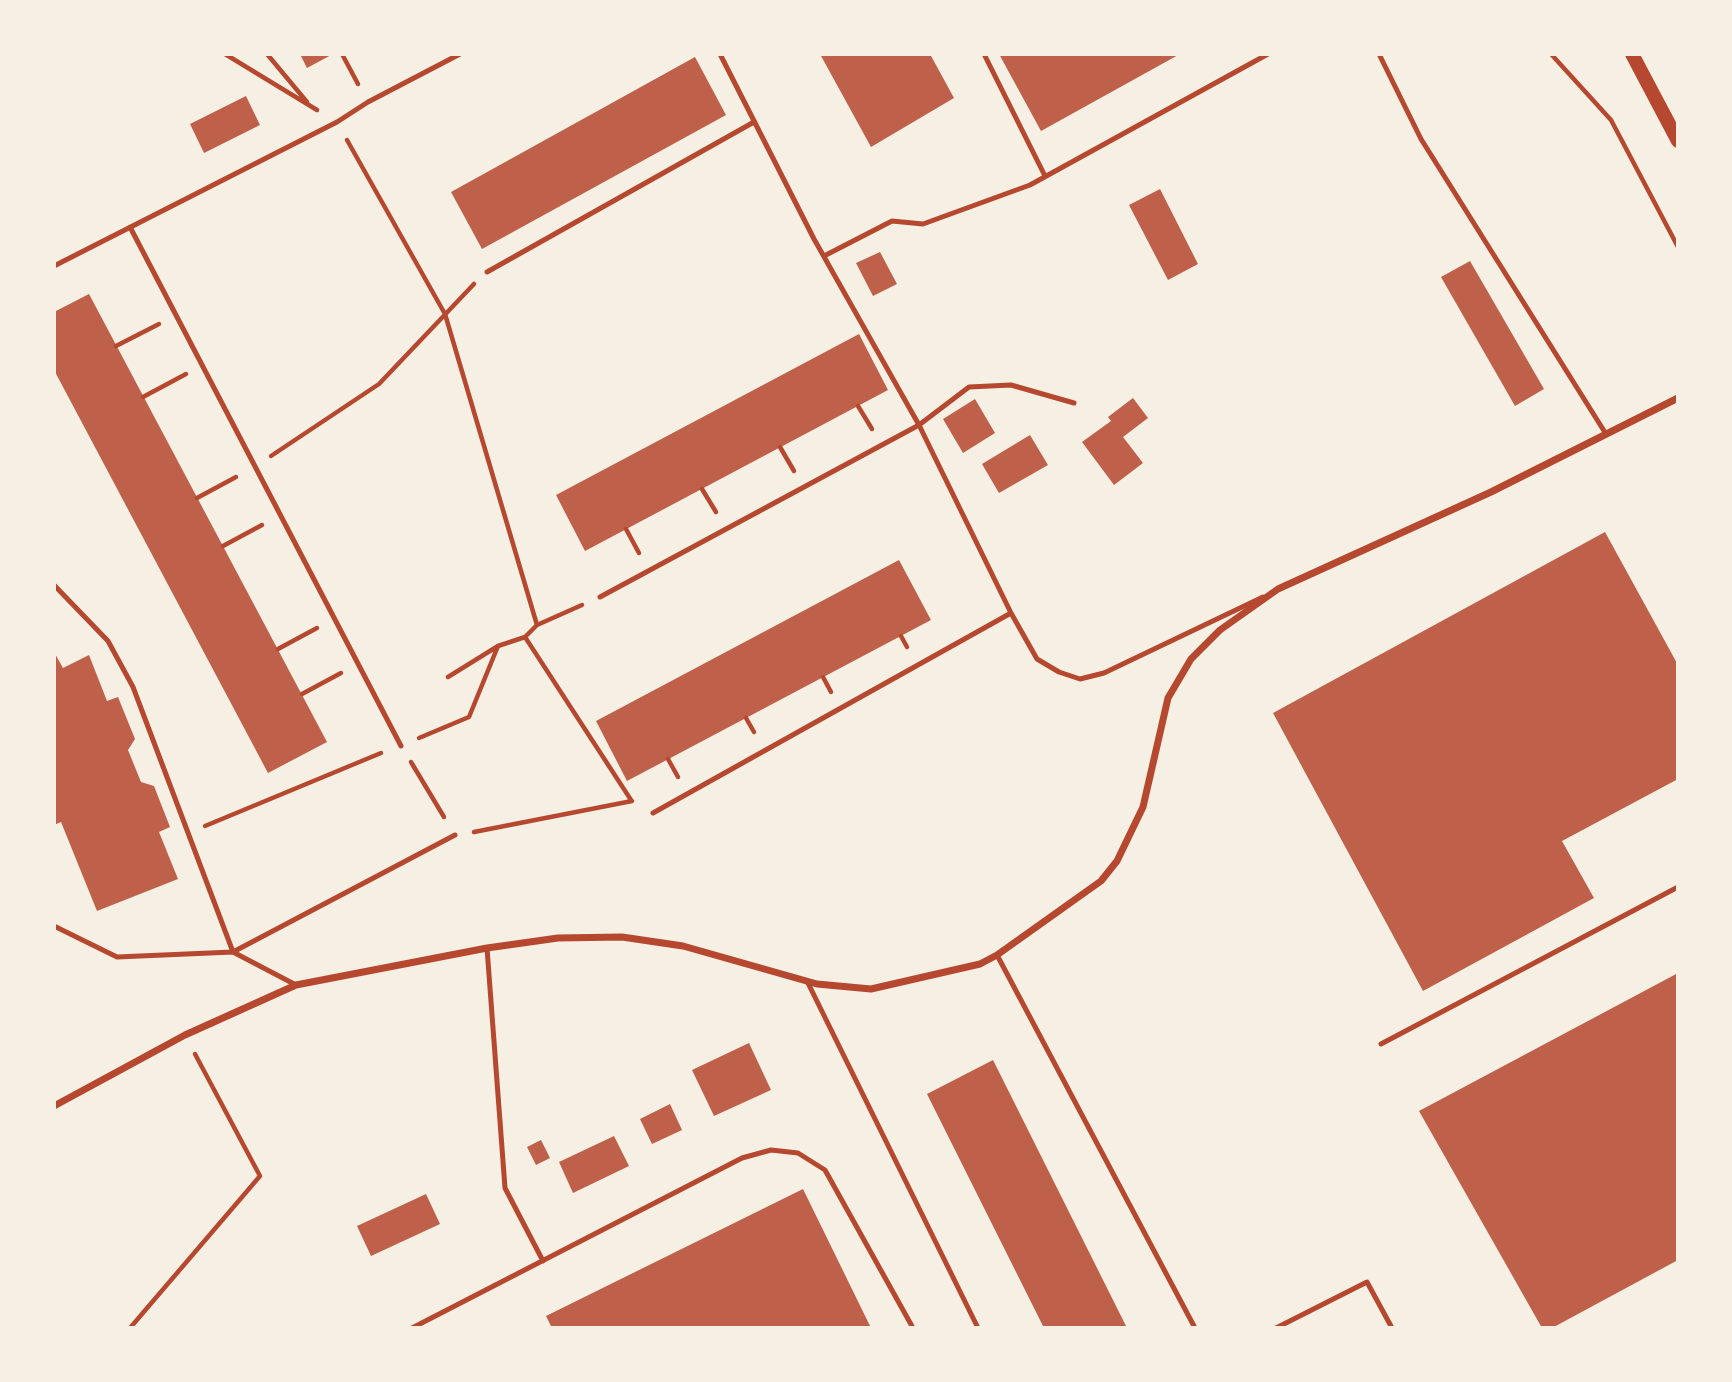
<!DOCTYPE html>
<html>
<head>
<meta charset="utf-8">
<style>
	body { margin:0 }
	#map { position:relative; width:1732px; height:1382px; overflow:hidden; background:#f6efe4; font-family:Overpass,sans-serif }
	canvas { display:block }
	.frame { position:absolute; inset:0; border:56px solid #f6efe4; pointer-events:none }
</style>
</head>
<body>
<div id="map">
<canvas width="1732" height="1382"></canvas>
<div class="frame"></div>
</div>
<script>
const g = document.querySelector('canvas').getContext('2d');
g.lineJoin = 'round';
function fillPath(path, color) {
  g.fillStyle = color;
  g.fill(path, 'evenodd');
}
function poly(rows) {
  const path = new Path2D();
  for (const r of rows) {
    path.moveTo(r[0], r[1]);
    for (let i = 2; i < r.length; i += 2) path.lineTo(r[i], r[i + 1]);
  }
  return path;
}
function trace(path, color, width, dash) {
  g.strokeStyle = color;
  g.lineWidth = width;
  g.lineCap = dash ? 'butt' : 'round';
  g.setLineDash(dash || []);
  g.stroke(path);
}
const building = poly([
	[300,54,333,54,307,68],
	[820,54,930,54,954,98,871,147],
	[999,54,1180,54,1041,131],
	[695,57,726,115,482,249,451,192],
	[246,96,260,125,204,153,190,124],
	[1160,189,1198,264,1168,280,1129,205],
	[880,252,897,284,873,296,856,263],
	[1470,261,1544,389,1515,406,1441,277],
	[89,294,327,742,268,773,54,370,54,312],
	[859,334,888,390,585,551,556,495],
	[1133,398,1148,418,1123,437,1143,463,1114,485,1082,442,1111,421,1108,417],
	[975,399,995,433,963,453,943,419],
	[1030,435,1048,465,999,493,982,464],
	[1605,532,1678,665,1678,779,1562,841,1594,898,1423,991,1273,713],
	[899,560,931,620,627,781,596,721],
	[54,652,63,668,89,655,107,701,118,697,135,739,128,750,141,782,154,786,170,827,159,832,178,879,97,911,61,822,54,825],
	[1678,973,1678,1260,1552,1328,1542,1328,1419,1111],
	[749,1043,771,1090,714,1116,692,1070],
	[993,1060,1127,1328,1044,1328,927,1094],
	[670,1104,682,1130,652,1144,640,1119],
	[614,1136,629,1166,573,1193,559,1162],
	[541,1140,550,1158,536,1165,527,1147],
	[803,1189,871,1328,552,1328,546,1316],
	[426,1194,440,1224,371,1256,357,1226]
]);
const path = poly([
	[225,54,317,110],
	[267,54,307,102],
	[342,54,358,84],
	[1551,54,1611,120,1678,247],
	[347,140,445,314,537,625],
	[116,346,159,324],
	[143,397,186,374],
	[858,406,872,429],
	[780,447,794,471],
	[271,456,379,384,474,284],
	[702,489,716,512],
	[197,498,236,477],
	[626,529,639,553],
	[223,546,262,525],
	[901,636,907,647],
	[525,637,631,800],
	[278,649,317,628],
	[448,677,498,646,525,637,537,625,582,605],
	[823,677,831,692],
	[302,694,341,673],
	[746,718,754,732],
	[419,738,469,717,498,646],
	[668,759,678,777],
	[411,762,444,817],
	[205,826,381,753],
	[474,832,632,801],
	[130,1328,260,1176,195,1054]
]);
const service = poly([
	[720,54,814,239,919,425,1011,613,1037,659,1059,672,1080,679,1104,673,1263,597],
	[984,54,1045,176],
	[1379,54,1421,139,1606,434],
	[130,227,401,746],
	[824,256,892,221,923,224,1030,185,1268,54],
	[54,266,337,122,368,102,460,54],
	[487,272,754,122],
	[54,585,108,641,133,687,233,952,117,957,54,926],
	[600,597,919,425,969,387,1011,385,1074,403],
	[653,813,1011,613],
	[487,948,505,1188,543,1261],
	[997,955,1195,1328],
	[807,981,978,1328],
	[296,985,233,952,455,835],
	[1381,1044,1678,887],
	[412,1328,742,1158,771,1150,798,1153,825,1170,913,1328],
	[1276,1328,1367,1282,1392,1328]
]);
const minor = poly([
	[54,1106,185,1035,296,985,487,948,558,938,622,937,683,946,817,984,871,989,980,964,997,955,1101,881,1117,861,1143,807,1168,698,1191,659,1220,630,1278,589,1491,492,1678,398]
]);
const secondary = poly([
	[1632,54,1678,141]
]);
fillPath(building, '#bf614a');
trace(path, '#b5482f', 4.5);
trace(service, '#b5482f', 5);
trace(minor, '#b5482f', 7);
trace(secondary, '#b5482f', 14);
</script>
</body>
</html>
